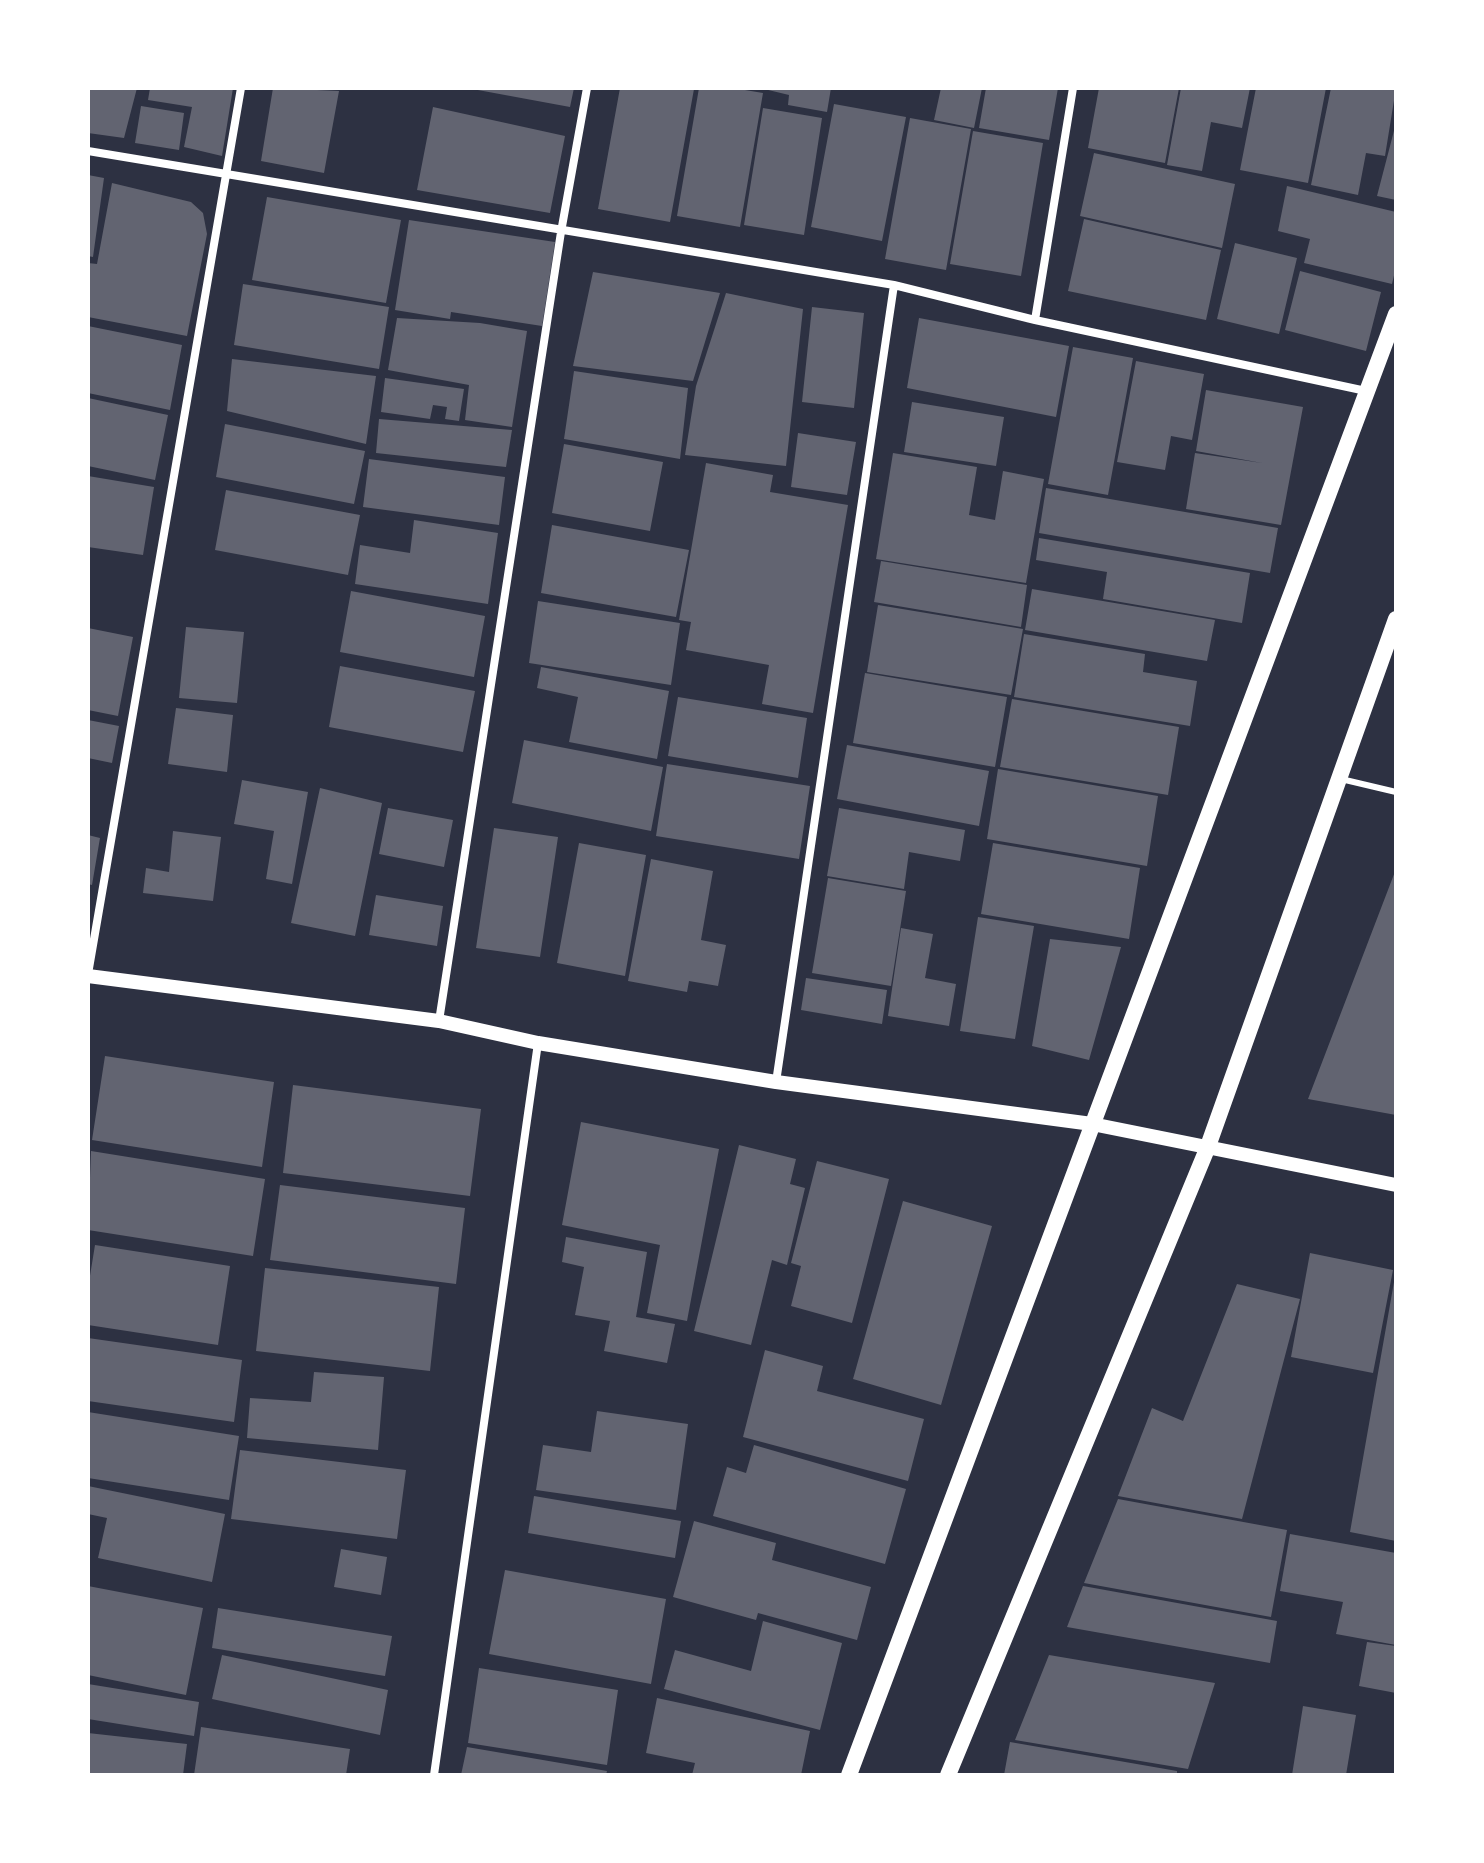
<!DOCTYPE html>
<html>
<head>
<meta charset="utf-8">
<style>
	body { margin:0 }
	#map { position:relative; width:1484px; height:1863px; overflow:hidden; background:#2d3142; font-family:Montserrat,sans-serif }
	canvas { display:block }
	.frame { position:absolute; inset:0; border:90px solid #fff; pointer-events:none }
</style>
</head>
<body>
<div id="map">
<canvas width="1484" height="1863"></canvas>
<div class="frame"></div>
</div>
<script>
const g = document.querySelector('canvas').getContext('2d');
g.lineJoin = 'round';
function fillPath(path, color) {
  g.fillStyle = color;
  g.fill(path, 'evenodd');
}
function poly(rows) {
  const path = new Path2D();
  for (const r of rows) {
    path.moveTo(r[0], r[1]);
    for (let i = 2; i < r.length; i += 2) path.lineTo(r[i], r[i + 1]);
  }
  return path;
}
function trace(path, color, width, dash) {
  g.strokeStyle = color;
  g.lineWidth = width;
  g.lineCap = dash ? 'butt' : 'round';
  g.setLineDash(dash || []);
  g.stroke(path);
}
const building = poly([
	[88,88,137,88,124,138,88,133],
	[150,88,233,88,222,156,184,147,192,107,148,100],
	[273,88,339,91,324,173,261,161],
	[467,88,574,88,570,107],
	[620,88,694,89,670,222,598,209],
	[699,88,733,88,763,93,740,227,677,216],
	[760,88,831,88,827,112,788,105,789,95],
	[941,88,982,88,974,128,934,120],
	[986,88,1058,88,1049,140,979,128],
	[1099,88,1179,88,1165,163,1088,148],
	[1181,88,1250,88,1242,128,1211,122,1202,171,1167,165],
	[1256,88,1326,88,1308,183,1240,170],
	[1331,88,1396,88,1385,156,1366,153,1358,195,1311,185],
	[834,104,906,117,882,241,811,227],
	[141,106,184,113,179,150,135,143],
	[433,107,565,136,550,213,417,190],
	[763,108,822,118,804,235,744,225],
	[910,118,971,129,946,270,885,259],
	[1396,123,1396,200,1377,196],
	[973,131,1043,143,1021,276,950,264],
	[1094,153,1235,184,1222,248,1080,216],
	[88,175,104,178,93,257,88,256],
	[112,183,191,202,203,213,207,234,187,336,88,317,88,263,97,264],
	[1287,186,1396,212,1396,267,1392,284,1304,263,1310,239,1278,231],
	[267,197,401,220,386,303,252,280],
	[1084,219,1221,250,1206,320,1068,291],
	[409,220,555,242,542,326,451,312,450,319,395,310],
	[1235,243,1297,258,1279,334,1217,319],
	[1300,271,1381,292,1366,351,1285,330],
	[593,272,720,293,693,381,573,366],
	[243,284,389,307,379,369,234,345],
	[726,293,803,309,786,466,685,455,696,386],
	[812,307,864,313,854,408,802,402],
	[397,318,480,323,527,331,512,427,465,420,469,385,388,370],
	[919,318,1069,346,1056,417,907,388],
	[88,326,182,345,170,410,88,393],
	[1073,347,1133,358,1108,495,1048,484],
	[232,359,376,376,366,444,227,411],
	[1136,361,1204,374,1192,440,1171,436,1165,470,1117,462],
	[574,371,688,388,680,459,564,439],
	[385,378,464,389,459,421,445,419,447,407,433,405,430,419,381,412],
	[1206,390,1303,407,1281,525,1186,509,1195,453,1262,463,1196,451],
	[88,398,168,415,155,480,88,466],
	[912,402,1004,417,996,466,904,452],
	[379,419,512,430,506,467,376,453],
	[225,424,365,451,354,504,216,477],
	[798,433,856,442,847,495,791,487],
	[564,444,663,462,650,531,552,513],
	[893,453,977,467,969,515,995,520,1003,471,1044,479,1026,583,876,559],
	[369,459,505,477,499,525,363,507],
	[706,463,773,475,770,492,848,505,813,713,762,704,769,665,686,650,691,622,679,620],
	[88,476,154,487,143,555,88,547],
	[1046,488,1278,528,1270,573,1039,533],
	[226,490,360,515,348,575,215,550],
	[414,520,498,533,488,604,355,584,360,545,410,553],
	[552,525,689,550,676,617,541,593],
	[1039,538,1250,573,1242,623,1103,599,1107,572,1036,560],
	[881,561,1027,585,1021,627,874,602],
	[1032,589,1215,620,1207,661,1025,630],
	[351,591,485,616,474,677,340,652],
	[538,601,680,623,671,685,529,663],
	[878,605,1023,629,1011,695,867,672],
	[186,627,244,632,237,703,179,698],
	[88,628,133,637,118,716,88,710],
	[1024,634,1145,654,1143,672,1197,681,1190,726,1014,697],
	[340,666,475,691,463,752,329,727],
	[541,667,669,691,657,759,569,742,578,697,537,688],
	[865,673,1007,697,995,767,853,743],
	[678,697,807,718,798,778,668,756],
	[1012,699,1179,727,1168,795,1000,767],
	[176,708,233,715,227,772,168,764],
	[88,720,119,726,112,763,88,758],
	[524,740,663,767,651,831,512,803],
	[847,745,989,771,979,826,837,799],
	[667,764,810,786,799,859,656,836],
	[998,769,1158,796,1147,866,987,839],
	[242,780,308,792,292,884,266,879,274,831,234,824],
	[320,788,382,803,355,936,291,923],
	[388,808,453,820,444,867,379,854],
	[839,808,965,830,960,861,909,852,904,889,827,876],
	[494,828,558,837,540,957,476,948],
	[173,831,221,837,213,901,143,893,146,868,169,872],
	[88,835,100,838,92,885,88,884],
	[579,843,646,855,625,976,557,963],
	[993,843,1140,868,1129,939,981,914],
	[651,859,713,871,701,940,726,945,718,986,689,981,687,992,628,981],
	[1396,869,1396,1115,1308,1099],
	[828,878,906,891,891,986,812,973],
	[376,895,443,906,437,946,369,935],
	[978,917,1034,926,1015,1039,960,1031],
	[901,928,933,934,925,978,956,984,949,1026,888,1016],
	[1050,939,1121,947,1089,1060,1032,1046],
	[806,978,887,990,882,1024,801,1010],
	[105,1056,274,1082,262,1167,92,1140],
	[293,1085,481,1109,470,1196,283,1173],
	[581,1122,719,1149,687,1321,647,1313,660,1245,562,1225],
	[739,1145,796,1159,790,1184,805,1188,787,1265,772,1260,751,1345,694,1331],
	[91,1151,265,1179,253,1256,88,1230],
	[817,1161,889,1179,852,1323,791,1306,801,1266,791,1263],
	[280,1185,465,1208,456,1284,270,1260],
	[903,1201,992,1226,941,1405,853,1379],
	[566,1237,647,1252,636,1317,675,1324,667,1363,604,1351,610,1321,575,1315,584,1267,562,1262],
	[95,1245,230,1266,218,1345,88,1325,88,1288],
	[1310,1253,1393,1270,1373,1373,1291,1357],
	[265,1268,439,1287,430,1371,256,1351],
	[1394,1282,1396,1282,1396,1541,1350,1532],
	[1237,1284,1300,1299,1242,1519,1118,1496,1152,1408,1183,1421],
	[88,1338,242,1360,234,1422,88,1401],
	[765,1350,823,1366,817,1391,924,1419,908,1481,743,1437],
	[314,1372,384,1377,378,1450,247,1438,250,1398,311,1402],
	[597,1411,688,1424,676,1510,536,1490,543,1445,591,1452],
	[88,1412,239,1436,229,1500,88,1478],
	[754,1445,906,1489,885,1564,713,1516,727,1467,746,1473],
	[240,1450,406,1470,397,1539,231,1519],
	[88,1486,225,1514,212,1582,98,1558,107,1518,88,1514],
	[534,1496,681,1521,675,1558,528,1533],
	[1118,1499,1287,1530,1271,1617,1084,1583],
	[694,1521,776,1543,772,1560,871,1587,857,1640,758,1613,756,1620,673,1597],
	[1290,1534,1396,1553,1396,1645,1336,1634,1343,1602,1280,1591],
	[341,1549,387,1557,381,1595,334,1587],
	[505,1570,666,1599,651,1684,489,1654],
	[88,1586,203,1608,186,1695,88,1675],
	[1083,1586,1277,1621,1270,1663,1067,1627],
	[218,1608,392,1636,385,1676,212,1648],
	[763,1621,842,1643,820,1730,664,1689,675,1650,751,1671],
	[1367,1642,1396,1646,1396,1693,1359,1686],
	[222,1655,388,1690,380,1735,212,1699],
	[1049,1655,1215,1683,1188,1769,1015,1740],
	[479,1668,618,1690,607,1765,468,1743],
	[88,1684,199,1702,194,1736,88,1719],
	[657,1698,810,1731,801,1775,692,1775,695,1763,646,1753],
	[1303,1706,1356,1715,1346,1775,1292,1775],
	[201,1727,350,1749,346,1775,194,1775],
	[88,1733,187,1744,183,1775,88,1775],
	[1010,1742,1177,1771,1177,1775,1004,1775],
	[467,1747,607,1771,606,1775,461,1775]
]);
const service = poly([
	[1341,779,1396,792]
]);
const minor = poly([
	[88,151,894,285,1035,320,1366,391],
	[1035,320,1073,88],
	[88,974,241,88],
	[439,1021,561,232,587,88],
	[776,1082,894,285],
	[434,1775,538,1043]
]);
const tertiary = poly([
	[88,976,439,1021,538,1043,776,1082,1092,1124,1396,1185]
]);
const secondary = poly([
	[849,1775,1396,314],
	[948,1775,1207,1149,1396,619]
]);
fillPath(building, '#626471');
trace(service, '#fff', 6);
trace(minor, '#fff', 8);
trace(tertiary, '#fff', 14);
trace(secondary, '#fff', 16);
</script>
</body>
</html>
